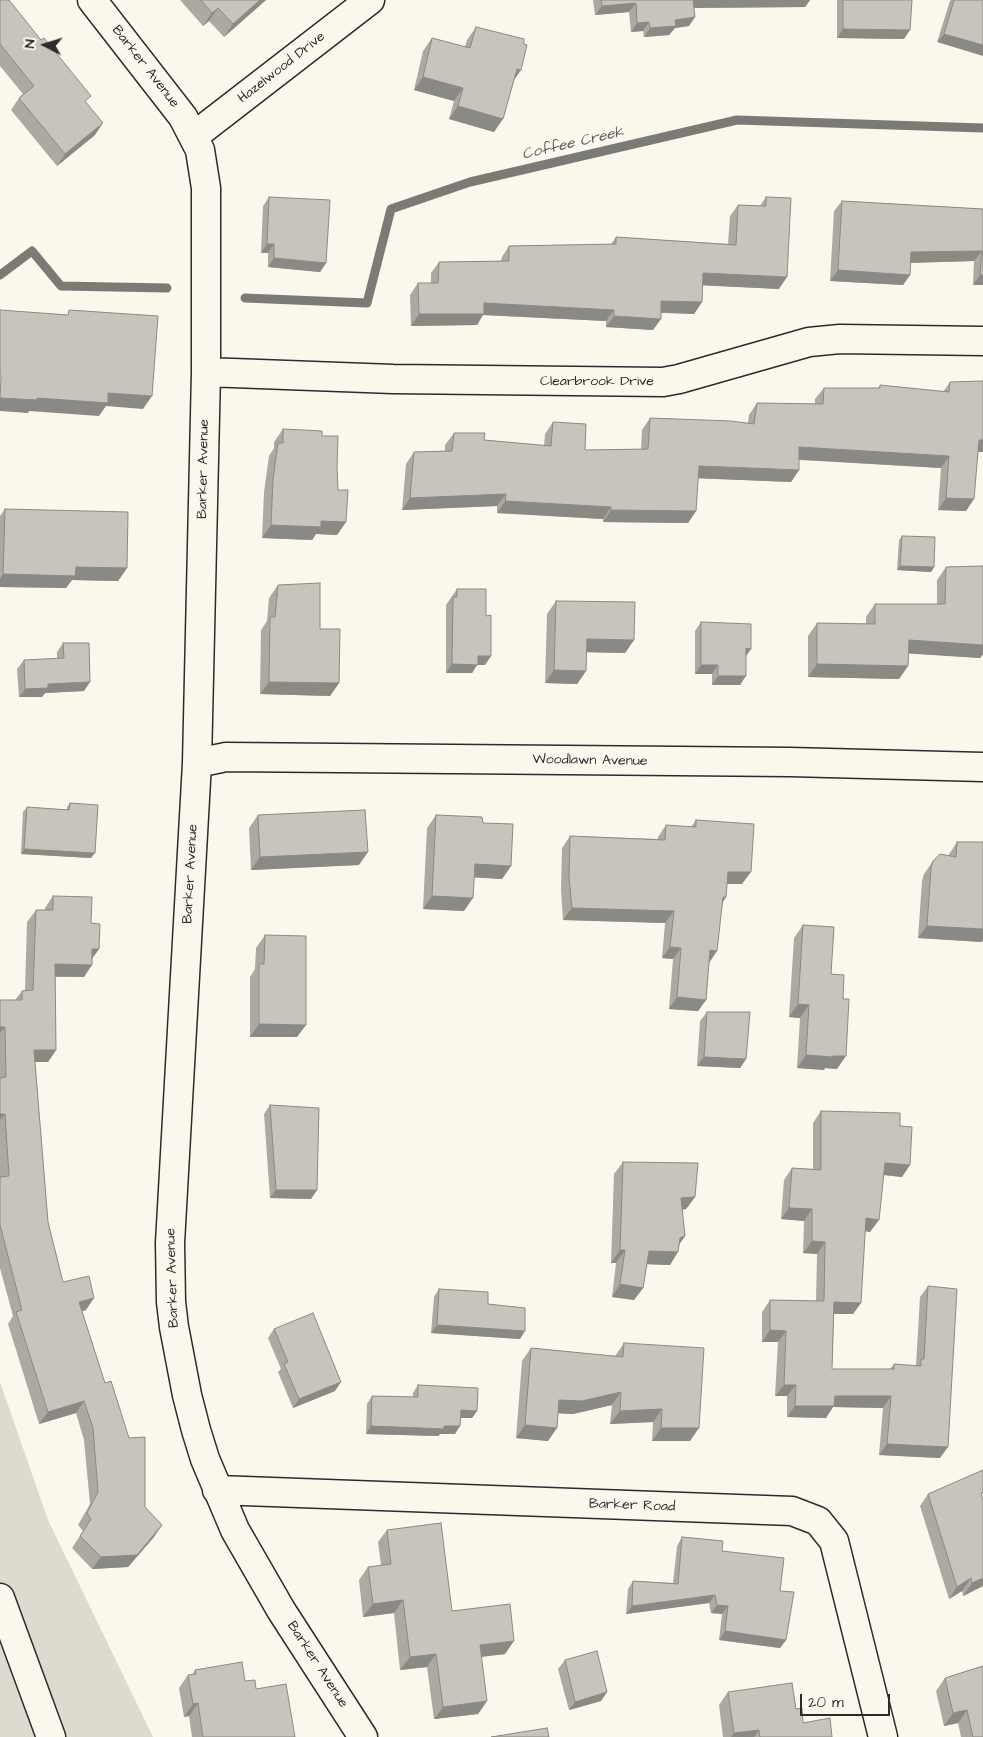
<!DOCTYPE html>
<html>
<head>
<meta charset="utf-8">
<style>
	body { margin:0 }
	#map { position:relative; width:983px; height:1737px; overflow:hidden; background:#fbf7ec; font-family:"Architects Daughter",sans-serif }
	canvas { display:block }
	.north { position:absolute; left:20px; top:20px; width:50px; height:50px; -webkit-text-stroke:4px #fbf7ec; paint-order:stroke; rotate:275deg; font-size:14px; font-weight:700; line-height:20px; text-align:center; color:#2b2b2b }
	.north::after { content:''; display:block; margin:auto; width:18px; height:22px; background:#2b2b2b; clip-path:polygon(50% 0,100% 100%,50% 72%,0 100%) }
	.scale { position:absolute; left:800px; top:1694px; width:90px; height:22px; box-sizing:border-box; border:2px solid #2b2b2b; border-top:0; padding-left:6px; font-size:15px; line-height:18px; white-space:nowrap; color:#2b2b2b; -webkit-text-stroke:4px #fbf7ec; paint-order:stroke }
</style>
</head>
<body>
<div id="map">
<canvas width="983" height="1737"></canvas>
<div class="north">N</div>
<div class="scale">20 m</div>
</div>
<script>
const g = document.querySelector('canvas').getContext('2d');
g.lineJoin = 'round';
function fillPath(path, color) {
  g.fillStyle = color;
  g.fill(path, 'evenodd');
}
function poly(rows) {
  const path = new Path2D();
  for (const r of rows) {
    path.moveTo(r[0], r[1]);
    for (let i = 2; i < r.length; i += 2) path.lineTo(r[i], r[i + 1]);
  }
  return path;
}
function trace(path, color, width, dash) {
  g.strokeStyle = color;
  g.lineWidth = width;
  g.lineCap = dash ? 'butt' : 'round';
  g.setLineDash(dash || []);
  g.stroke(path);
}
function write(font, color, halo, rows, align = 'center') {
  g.font = font + ' "Architects Daughter",sans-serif';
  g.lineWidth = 4;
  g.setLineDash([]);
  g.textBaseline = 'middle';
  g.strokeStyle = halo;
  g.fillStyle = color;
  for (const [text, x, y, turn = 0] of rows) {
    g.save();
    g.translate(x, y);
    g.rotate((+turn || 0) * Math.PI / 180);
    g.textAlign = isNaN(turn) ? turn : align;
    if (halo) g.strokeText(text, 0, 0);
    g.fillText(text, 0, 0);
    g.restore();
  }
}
const green = poly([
	[0,1382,48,1520,153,1737,0,1737]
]);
const stream = poly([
	[0,275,32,251,61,286,167,288],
	[245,298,367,303,391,209,470,182,737,120,983,128]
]);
const minor = poly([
	[92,0,183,117,200,150,206,188,206,372,197,763,170,1243,171,1302,174,1327,187,1395,196,1430,205,1459,235,1530,281,1610,363,1737],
	[194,136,370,0],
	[206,372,393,379,663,382,679,379,809,342,840,339,983,341],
	[197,763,226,757,790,762,983,767],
	[217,1490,792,1511,818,1521,834,1541,883,1737]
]);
const major = poly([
	[0,1598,51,1737]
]);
const wall = poly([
	[0,0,86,103,95,135,57,166,11,110,19,98,23,94,0,66],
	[180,0,266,0,224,37,209,21,203,26],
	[593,0,810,0,805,7,694,8,695,17,689,26,675,28,669,35,644,37,643,31,631,32,629,12,595,15],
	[837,0,912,0,904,39,837,38],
	[951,0,981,0,937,42,950,1],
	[476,27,514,81,494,132,449,119,454,101,414,90,423,51,432,38,465,47,467,40],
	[269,197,326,263,320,272,268,267,268,253,261,253,263,206],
	[766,197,779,289,703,285,702,302,694,314,661,313,653,330,606,327,606,321,483,315,477,325,411,326,410,295,418,283,431,283,431,273,439,262,501,261,502,257,509,246,611,244,616,237,728,244,730,216,738,205,760,206],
	[842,201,983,209,983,285,973,285,974,261,911,263,910,275,903,285,830,281,834,211],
	[950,382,983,452,978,452,966,511,938,510,941,468,799,460,799,470,791,482,698,478,696,511,688,523,603,522,603,519,497,513,497,506,402,510,406,464,414,452,445,451,445,445,454,433,484,440,544,446,545,434,553,422,585,450,641,449,642,430,650,418,748,423,749,415,757,403,815,404,815,399,824,388,878,388,880,385,943,392],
	[283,429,322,436,337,467,338,490,346,522,337,535,316,534,312,540,262,538,264,492,269,456,274,448,274,442],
	[5,509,127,568,118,581,72,580,66,588,0,587,0,516],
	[902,536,934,567,931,572,897,570,899,540],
	[983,566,983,654,980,658,909,653,908,666,899,679,808,677,808,636,817,623,866,624,866,617,875,604,937,604,937,580,946,567],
	[278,585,320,629,339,683,330,696,260,694,261,630,267,621,269,598],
	[457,589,485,665,477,665,472,673,446,673,446,605],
	[556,601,634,640,625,653,587,652,586,671,577,684,545,683,547,614],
	[701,622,751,649,746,656,740,685,712,685,712,674,695,674,695,631],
	[63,643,84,691,45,693,42,697,19,697,17,669,24,660,57,659,57,652],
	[70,803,91,858,21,854,23,812,27,807,67,810,67,807],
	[258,815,359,865,251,870,249,828],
	[436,815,483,823,511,866,502,879,474,877,464,911,423,909,427,828],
	[696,820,742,884,727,884,726,897,722,904,709,963,706,1000,698,1011,669,1009,673,959,662,958,665,923,563,920,561,890,562,848,570,836,658,839,658,837,666,825,691,827],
	[957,842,982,942,918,938,922,881,924,874,933,861,948,856],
	[53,896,91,923,99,949,92,959,84,977,55,977,56,1050,48,1062,35,1062,48,1222,63,1282,86,1310,82,1311,154,1537,128,1567,92,1569,72,1548,83,1531,78,1525,90,1504,84,1440,76,1413,39,1424,8,1324,13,1316,0,1268,0,1000,15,1000,22,991,25,990,27,922,36,910,45,910,45,908],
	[803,925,831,974,837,1069,825,1068,824,1070,797,1068,800,1018,789,1017,794,938],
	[265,935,297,1037,250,1037,250,977,255,969,256,948],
	[707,1012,746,1059,740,1068,697,1066,700,1021],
	[270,1105,317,1190,311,1199,270,1198,264,1114],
	[821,1111,900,1126,902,1177,883,1175,870,1232,865,1231,853,1314,834,1314,832,1369,890,1369,894,1364,916,1366,920,1297,928,1286,940,1458,879,1455,883,1408,833,1407,826,1418,787,1417,787,1396,775,1396,778,1342,762,1342,762,1312,770,1300,816,1301,817,1254,803,1253,804,1221,781,1219,784,1180,792,1168,813,1169,813,1123],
	[623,1162,695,1197,686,1209,682,1210,685,1236,679,1245,670,1265,647,1264,643,1288,634,1300,612,1297,616,1263,611,1263,614,1174],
	[439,1289,488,1304,520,1339,431,1333,434,1297],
	[274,1329,335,1391,293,1408,278,1372,281,1369,268,1338],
	[624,1343,690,1441,652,1441,653,1422,610,1424,612,1405,573,1414,558,1413,548,1441,516,1438,522,1361,531,1348,615,1356],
	[418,1385,477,1411,472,1418,461,1418,455,1434,440,1434,438,1436,366,1434,367,1404,372,1396,413,1397,413,1393],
	[928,1494,983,1586,963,1596,962,1591,949,1599,920,1506],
	[387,1530,452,1611,505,1654,481,1657,487,1701,478,1714,434,1719,427,1667,400,1670,394,1613,363,1617,359,1580,368,1567,381,1565,378,1542],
	[682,1537,722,1551,780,1591,786,1640,780,1648,719,1640,722,1614,711,1613,709,1603,626,1614,628,1589,633,1581,673,1583,677,1546],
	[565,1660,607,1692,601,1701,569,1710,558,1669],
	[983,1666,983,1737,961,1737,958,1723,944,1726,936,1691,945,1678],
	[195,1670,245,1681,256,1689,295,1737,192,1737,189,1716,184,1717,179,1688,188,1675,192,1675],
	[728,1692,796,1709,803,1723,832,1737,723,1737,719,1705]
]);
const shadedWall = poly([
	[260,0,266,0,224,37,233,24],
	[693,0,810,0,805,7,687,8],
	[636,3,629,12,595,15,602,6],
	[218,8,209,21,203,26,212,13],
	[695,17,689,26,675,28,669,35,644,37,650,28,675,20],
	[649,22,643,31,631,32,637,23],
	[843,29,910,30,904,39,837,38],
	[944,34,983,45,983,56,937,42],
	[517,69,521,70,512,83],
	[423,77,463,88,454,101,414,90],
	[458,106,503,119,494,132,449,119],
	[103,123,95,135,57,166,65,154],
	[267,244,274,244,268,253,261,253],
	[982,251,974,261,904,263,911,252],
	[274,258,326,263,320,272,268,267],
	[838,270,910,275,903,285,830,281],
	[703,273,787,277,779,289,695,285],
	[980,275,983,275,983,285,973,285],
	[661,301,702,302,694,314,653,312],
	[484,303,614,310,606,321,483,315,477,325,411,326,419,314],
	[614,316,661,319,653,330,606,327],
	[108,393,152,396,143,409,106,406,99,416,29,411,28,413,0,411,0,398,37,398],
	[979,440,983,440,983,452,970,452],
	[799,447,949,456,941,468,791,459],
	[699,466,799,470,791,482,691,478],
	[506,494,497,506,402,510,410,498],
	[946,498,974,499,966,511,938,510],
	[505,501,611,507,603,519,497,513],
	[611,510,696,511,688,523,603,522],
	[321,521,346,522,337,535,316,534,312,540,262,538,271,525],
	[900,566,934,567,931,572,897,570],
	[76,567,127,568,118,581,72,580,66,588,0,587,0,579,3,574],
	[587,639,634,640,625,653,578,652],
	[909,640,983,645,983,654,980,658,900,653],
	[746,648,751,649,745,657],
	[478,656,491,656,485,665,477,665,472,673,446,673,452,664],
	[817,664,908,666,899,679,808,677],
	[701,665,718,665,712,674,695,674],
	[554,670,586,671,577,684,545,683],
	[718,676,746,676,740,685,712,685],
	[90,682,84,691,45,693,42,697,19,697,25,689,48,684],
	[269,682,339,683,330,696,260,694],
	[24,849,95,853,91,858,21,854],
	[368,852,359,865,251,870,260,857],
	[475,864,511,866,502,879,466,877],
	[728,872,751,872,742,884,720,884],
	[432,896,473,898,464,911,423,909],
	[723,897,726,897,718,909],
	[572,908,674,911,665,923,563,920],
	[927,926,983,929,983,940,982,942,918,938],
	[670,947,681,948,673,959,662,958],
	[92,949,99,949,90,961],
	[710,950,717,951,709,963],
	[55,964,92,965,84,977,46,976],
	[677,997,706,1000,698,1011,669,1009],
	[798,1004,809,1005,800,1018,789,1017],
	[259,1024,306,1025,297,1037,250,1037],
	[0,1027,5,1027,0,1033],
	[34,1050,56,1050,48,1062,26,1062],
	[806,1055,833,1056,846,1056,837,1069,825,1068,824,1070,797,1068],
	[704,1057,746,1059,740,1068,697,1066],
	[0,1114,5,1114,0,1120],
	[885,1163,910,1165,902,1177,876,1174],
	[276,1190,317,1190,311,1199,270,1198],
	[695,1197,686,1209,672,1211,681,1198],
	[789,1208,812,1209,804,1221,781,1219],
	[866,1218,879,1220,870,1232,858,1230],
	[685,1236,676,1249,680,1238],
	[812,1241,825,1242,817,1254,803,1253],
	[620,1250,625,1250,616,1263,611,1263],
	[649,1251,678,1252,670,1265,640,1264],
	[620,1284,643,1288,634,1300,612,1297],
	[94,1298,86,1310,71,1314,79,1302],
	[834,1302,861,1303,853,1314,826,1314],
	[437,1325,525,1331,520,1339,431,1333],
	[770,1330,786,1331,778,1342,762,1342],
	[341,1382,335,1391,293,1408,299,1399],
	[784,1385,796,1385,787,1396,775,1396],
	[621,1392,612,1405,573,1414,550,1413,559,1400],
	[835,1396,891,1396,883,1408,833,1407,826,1418,787,1417,795,1406],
	[84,1401,76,1413,39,1424,48,1412],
	[662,1409,653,1422,610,1424,620,1411],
	[461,1410,477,1411,472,1418,456,1418],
	[525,1425,557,1428,548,1441,516,1438],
	[371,1426,460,1426,455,1434,440,1434,438,1436,366,1434],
	[661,1428,699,1428,690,1441,652,1441],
	[887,1444,948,1447,940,1458,879,1455],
	[162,1525,154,1537,128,1567,92,1569,101,1557],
	[971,1578,962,1591,949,1599,957,1587],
	[983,1578,983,1586,963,1596,972,1583],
	[715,1595,709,1603,626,1614,632,1606],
	[403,1600,394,1613,363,1617,373,1604],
	[717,1605,728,1606,722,1614,711,1613],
	[725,1631,786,1640,780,1648,719,1640],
	[514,1641,505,1654,471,1658,480,1645],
	[436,1654,427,1667,400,1670,410,1657],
	[607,1692,601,1701,569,1710,575,1702],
	[487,1701,478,1714,434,1719,443,1707],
	[198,1703,189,1716,184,1717,193,1704],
	[967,1710,958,1723,944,1726,953,1713],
	[759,1730,754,1737,731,1737,734,1733]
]);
const building = poly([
	[0,0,9,0,41,40,44,38,91,96,85,101,103,123,65,154,19,98,34,86,0,44,0,0],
	[201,0,260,0,233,24,218,8,212,13,201,0],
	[601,0,693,0,695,17,675,20,676,26,650,28,649,22,637,23,636,3,602,6,601,0],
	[843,0,912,0,910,30,843,29,843,0],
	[954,0,981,0,983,1,983,45,944,34,954,0],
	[476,27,524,39,524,44,527,45,521,70,517,69,503,119,458,106,463,88,423,77,432,38,470,48,476,27],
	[269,197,330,200,326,263,274,258,274,244,267,244,269,197],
	[766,197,791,198,787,277,703,273,702,302,661,301,661,319,614,316,614,310,484,303,484,314,419,314,418,283,438,283,439,262,509,261,509,246,616,244,616,237,736,245,738,205,766,206,766,197],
	[842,201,983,209,983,275,980,275,982,251,911,252,910,275,838,270,842,201],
	[0,310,68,315,69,310,158,316,152,396,108,393,108,403,37,398,37,400,0,398,1,376,0,376,0,310],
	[983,381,983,440,979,440,974,499,946,498,949,456,799,447,799,470,699,466,696,511,611,510,611,507,505,501,506,494,410,498,414,452,452,451,454,433,485,433,484,440,551,446,553,422,586,424,585,450,648,449,650,418,731,421,754,424,757,403,823,404,824,388,880,388,880,385,949,392,950,382,983,381],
	[283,429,322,431,322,436,338,436,337,467,338,490,348,490,346,522,321,521,321,527,271,525,273,479,278,443,283,443,283,429],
	[5,509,128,512,127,568,76,567,75,576,3,574,5,509],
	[902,536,935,537,934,567,900,566,902,536],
	[983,566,983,645,909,640,908,666,817,664,817,623,875,624,875,604,945,604,946,567,983,566],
	[320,583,320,629,340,629,339,683,269,682,270,617,275,617,278,585,320,583],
	[457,589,486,589,486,616,491,615,491,656,478,656,478,665,452,664,453,597,457,597,457,589],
	[556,601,635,602,634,640,587,639,586,671,554,670,556,601],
	[701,622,751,624,751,649,746,648,746,676,718,676,718,665,701,665,701,622],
	[63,643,89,643,90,682,48,684,48,688,25,689,24,660,64,658,63,643],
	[70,803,98,805,95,853,24,849,27,807,69,810,70,803],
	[365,810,368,852,260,857,258,815,365,810],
	[436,815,482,817,483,823,513,824,511,866,475,864,473,898,432,896,436,815],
	[696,820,754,824,751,872,728,872,726,897,723,897,717,951,710,950,706,1000,677,997,681,948,670,947,674,911,572,908,569,878,570,836,665,840,666,825,696,827,696,820],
	[957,842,983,842,983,929,927,926,931,868,933,861,940,854,956,857,957,842],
	[53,896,92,897,91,923,100,924,99,949,92,949,92,965,55,964,56,1050,34,1050,48,1222,63,1282,89,1276,94,1298,79,1302,105,1383,111,1381,129,1438,145,1437,145,1507,162,1525,137,1555,101,1557,80,1536,91,1519,87,1513,98,1492,93,1428,84,1401,48,1412,16,1312,22,1310,0,1225,0,1177,9,1176,5,1114,0,1114,0,1078,6,1077,5,1027,0,1027,0,1000,22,1000,22,991,33,990,36,910,53,910,53,896],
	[803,925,834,927,831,974,844,975,843,999,849,999,846,1056,833,1056,833,1057,806,1055,809,1005,798,1004,803,925],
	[265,935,306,936,306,1025,259,1024,259,964,264,964,265,935],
	[707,1012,750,1012,746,1059,704,1057,707,1012],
	[270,1105,319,1108,317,1190,276,1190,270,1105],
	[821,1111,900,1113,900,1126,912,1127,910,1165,885,1163,879,1220,866,1218,861,1303,834,1302,832,1369,894,1369,894,1364,921,1366,921,1359,924,1359,928,1286,957,1289,948,1447,887,1444,891,1396,835,1396,834,1406,795,1406,796,1385,784,1385,786,1331,770,1330,770,1300,824,1301,825,1242,812,1241,812,1209,789,1208,792,1168,821,1170,821,1111],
	[623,1162,698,1163,695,1197,681,1198,685,1236,680,1238,678,1252,649,1251,643,1288,620,1284,625,1250,620,1250,623,1162],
	[439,1289,488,1292,488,1304,525,1308,525,1331,437,1325,439,1289],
	[313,1313,341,1382,299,1399,284,1364,288,1362,274,1329,313,1313],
	[624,1343,704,1348,699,1428,661,1428,662,1409,620,1411,621,1392,582,1401,559,1400,557,1428,525,1425,531,1348,623,1357,624,1343],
	[418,1385,478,1388,477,1411,461,1410,460,1426,444,1426,444,1429,371,1426,372,1396,418,1397,418,1385],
	[983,1470,983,1493,981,1493,983,1501,983,1578,972,1583,971,1578,957,1587,928,1494,983,1470],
	[441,1523,452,1611,510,1604,514,1641,480,1645,487,1701,443,1707,436,1654,410,1657,403,1600,373,1604,368,1567,391,1564,387,1530,441,1523],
	[682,1537,723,1541,722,1551,784,1558,780,1591,794,1592,786,1640,725,1631,728,1606,717,1605,715,1595,632,1606,633,1581,678,1584,682,1537],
	[597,1651,607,1692,575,1702,565,1660,597,1651],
	[242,1662,245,1681,255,1680,256,1689,286,1684,295,1737,203,1737,198,1703,193,1704,188,1675,196,1674,195,1670,242,1662],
	[983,1666,983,1737,973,1737,967,1710,953,1713,945,1678,983,1666],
	[792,1683,796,1709,802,1708,803,1723,830,1718,832,1737,760,1737,759,1730,734,1733,728,1692,792,1683],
	[547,1728,549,1737,491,1737,547,1728]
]);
const streetNames = [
	["Barker Avenue",145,67,52],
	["Hazelwood Drive",282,68,-38],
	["Clearbrook Drive",597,382],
	["Barker Avenue",204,469,-89],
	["Woodlawn Avenue",590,761,1],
	["Barker Avenue",191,874,-87],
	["Barker Avenue",173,1278,-92],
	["Barker Road",632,1506,2],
	["Barker Avenue",317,1665,57]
];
const waterNames = [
	["Coffee Creek",573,144,-13]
];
fillPath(green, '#dddad0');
trace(stream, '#7b7a75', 9);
trace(minor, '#2b2b2b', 31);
trace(major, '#2b2b2b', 31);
trace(minor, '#fbf7ec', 28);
trace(major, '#fbf7ec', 28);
fillPath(wall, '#aba9a2');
fillPath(shadedWall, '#8b8984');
fillPath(building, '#c7c4bc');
trace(building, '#8b8984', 1);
write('14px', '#2b2b2b', '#fbf7ec', streetNames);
write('italic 15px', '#5a5956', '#fbf7ec', waterNames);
</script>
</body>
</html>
